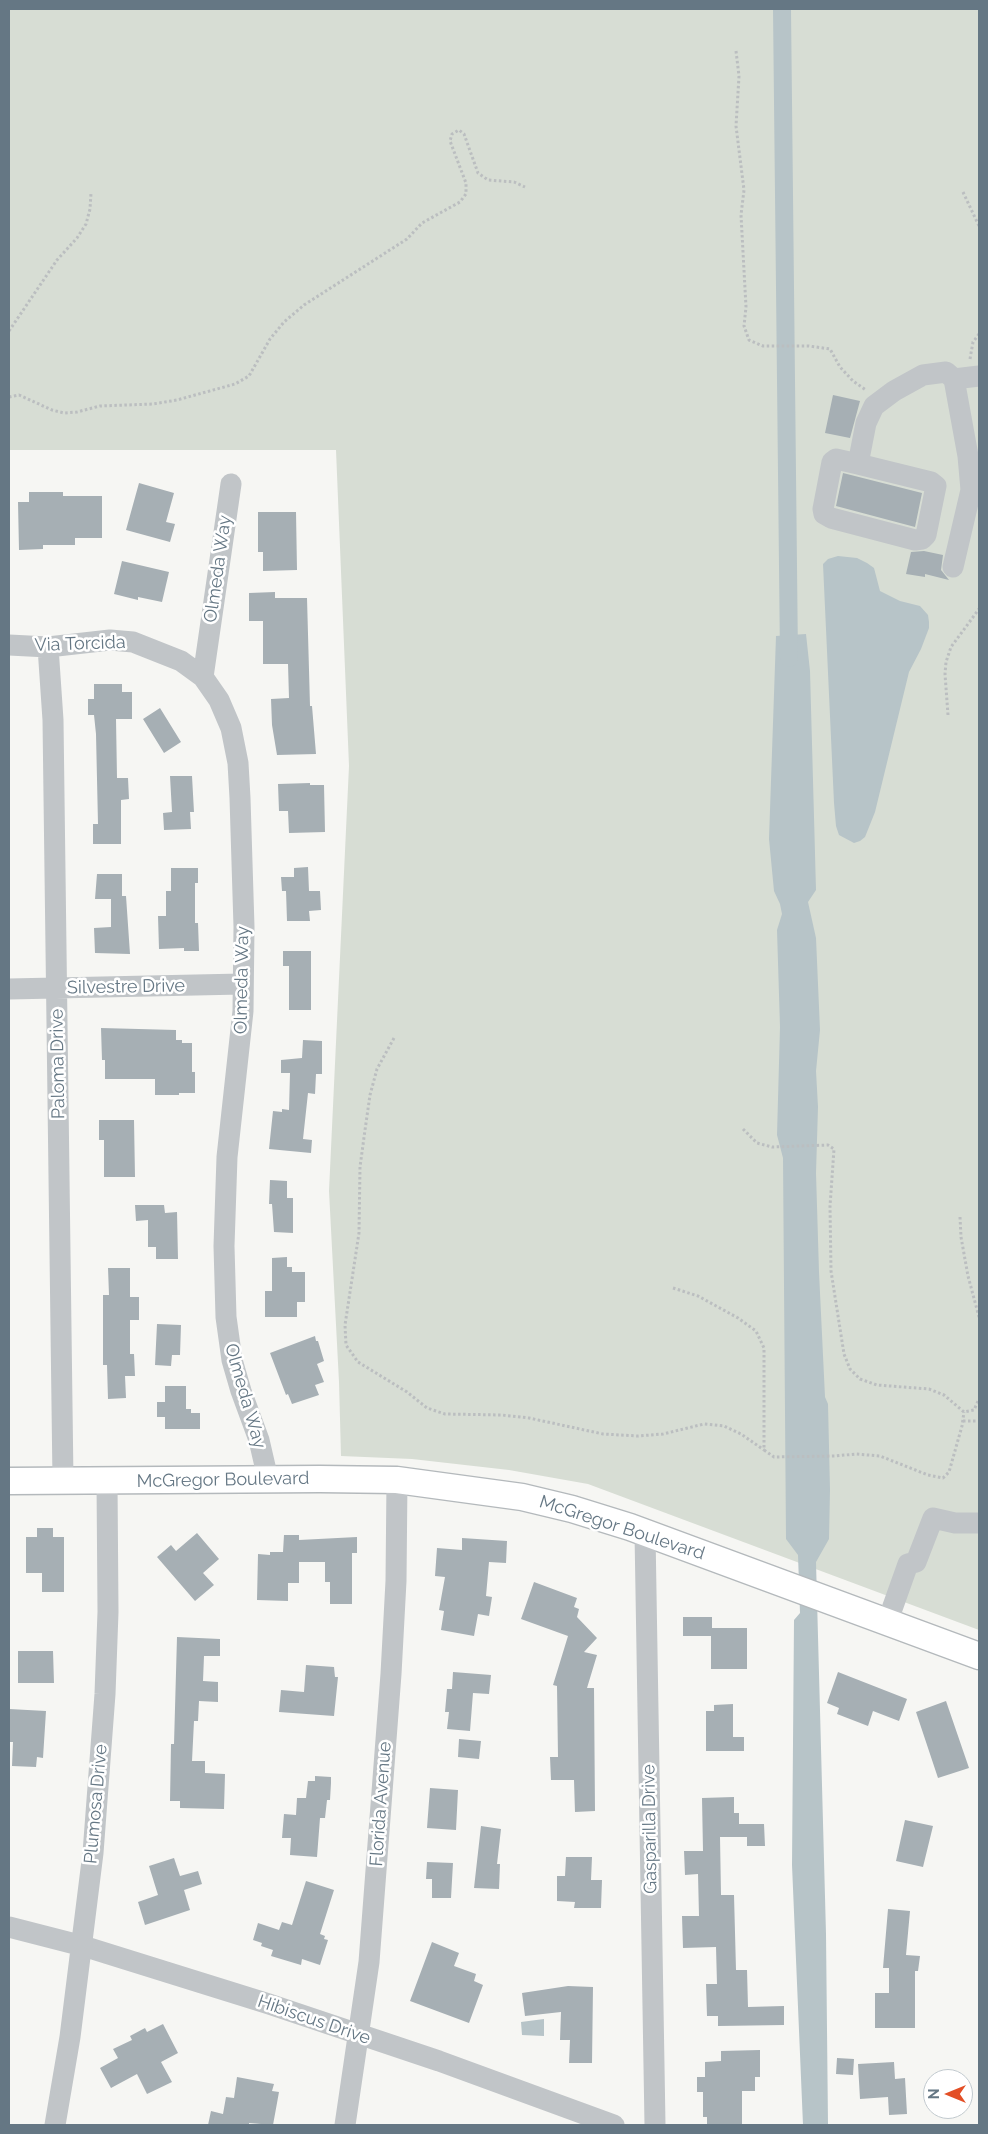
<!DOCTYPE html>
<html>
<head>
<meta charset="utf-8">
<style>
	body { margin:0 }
	#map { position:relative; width:988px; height:2134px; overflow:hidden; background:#f6f6f3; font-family:Raleway,sans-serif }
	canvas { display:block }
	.frame { position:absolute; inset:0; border:10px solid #657784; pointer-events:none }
	.north { position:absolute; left:923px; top:2069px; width:50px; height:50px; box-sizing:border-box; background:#fff; border:1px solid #c1c9ce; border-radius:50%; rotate:270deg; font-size:14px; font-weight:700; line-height:20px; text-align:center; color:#657784 }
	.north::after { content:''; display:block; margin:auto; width:18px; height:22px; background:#e34f26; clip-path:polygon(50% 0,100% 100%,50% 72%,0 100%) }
</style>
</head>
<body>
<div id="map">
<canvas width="988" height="2134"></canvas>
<div class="frame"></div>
<div class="north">N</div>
</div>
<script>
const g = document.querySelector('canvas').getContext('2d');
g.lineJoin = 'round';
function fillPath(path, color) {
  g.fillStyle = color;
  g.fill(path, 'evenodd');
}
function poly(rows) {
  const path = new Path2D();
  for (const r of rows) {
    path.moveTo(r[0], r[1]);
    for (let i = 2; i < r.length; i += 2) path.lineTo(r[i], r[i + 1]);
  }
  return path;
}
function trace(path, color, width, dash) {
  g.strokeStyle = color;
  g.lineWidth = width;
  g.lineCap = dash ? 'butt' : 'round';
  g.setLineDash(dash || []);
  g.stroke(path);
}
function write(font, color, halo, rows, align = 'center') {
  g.font = font + ' Raleway,sans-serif';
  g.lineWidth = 5;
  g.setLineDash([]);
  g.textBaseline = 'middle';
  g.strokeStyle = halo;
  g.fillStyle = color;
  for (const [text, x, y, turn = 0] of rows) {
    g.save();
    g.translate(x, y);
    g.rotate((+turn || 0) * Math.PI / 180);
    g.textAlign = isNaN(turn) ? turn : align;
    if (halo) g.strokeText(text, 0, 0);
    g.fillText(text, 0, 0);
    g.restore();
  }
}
const green = poly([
	[9,9,979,9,979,1630,588,1484,509,1470,412,1459,341,1456,339,1382,329,1191,349,766,336,450,9,450]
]);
const water = poly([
	[838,556,857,558,867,563,874,568,880,591,900,601,920,606,928,615,929,622,929,628,921,649,909,672,875,812,865,837,860,841,854,843,839,835,836,826,834,803,823,564,828,559],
	[806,634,810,671,816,890,808,902,816,938,820,1030,816,1071,818,1107,816,1173,819,1272,825,1397,828,1404,830,1490,829,1539,816,1562,826,1934,828,2125,803,2125,792,1865,794,1620,800,1613,798,1555,786,1539,783,1158,777,1135,780,1027,777,930,782,914,780,904,774,891,769,839,776,636],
	[544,2019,544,2036,522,2035,521,2022]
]);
const canal = poly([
	[782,9,789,658]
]);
const building = poly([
	[833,395,860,401,850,438,825,433],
	[843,473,922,493,915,527,836,506],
	[139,483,174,493,166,522,175,524,170,542,126,530],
	[29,492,63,492,63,496,102,496,102,538,75,538,75,545,43,545,43,549,19,550,18,502,29,502],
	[258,512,296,512,297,570,263,571,263,552,258,552],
	[924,551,943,555,941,570,949,580,925,574,925,577,906,574,911,552],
	[122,561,169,572,162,602,138,597,138,600,114,594],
	[275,592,275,598,307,598,310,706,312,706,316,754,277,755,272,725,271,699,289,698,288,664,263,664,263,621,249,621,249,593],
	[94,684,122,684,122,692,132,692,132,719,116,719,117,778,128,778,129,799,121,800,121,844,93,844,93,824,98,824,96,734,94,715,88,715,88,699,94,699],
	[160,708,181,742,164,753,143,719],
	[170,776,192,776,194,812,190,812,191,829,164,830,163,813,172,812],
	[310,783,310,785,324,785,325,832,289,833,288,811,279,811,278,784],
	[308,867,309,891,320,891,321,910,309,911,310,921,287,921,286,891,282,891,281,877,294,877,294,868],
	[171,868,198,868,198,883,195,883,195,923,198,923,199,951,184,951,184,948,159,949,158,916,166,916,166,891,171,891],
	[97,874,122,874,122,896,126,896,130,954,95,953,94,928,111,927,111,899,95,899],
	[283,951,311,951,311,1010,289,1010,289,966,283,966],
	[101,1028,176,1030,176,1040,182,1040,182,1043,192,1043,192,1072,195,1072,195,1093,179,1093,179,1095,155,1095,155,1079,105,1079,105,1060,102,1060],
	[303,1040,322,1041,322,1074,316,1074,315,1094,308,1093,303,1139,312,1140,311,1153,269,1149,273,1111,282,1112,282,1109,289,1110,290,1073,281,1073,281,1060,302,1058],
	[99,1120,134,1120,135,1177,104,1177,104,1140,99,1140],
	[270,1180,287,1181,287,1198,293,1198,293,1233,274,1232,272,1204,269,1204],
	[135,1205,164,1205,165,1213,177,1212,178,1259,156,1259,156,1247,148,1247,148,1220,136,1221],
	[287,1257,287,1267,292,1267,292,1272,305,1272,305,1302,297,1302,297,1317,265,1317,265,1291,272,1291,272,1258],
	[108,1268,130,1268,130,1297,139,1297,139,1320,130,1320,130,1354,134,1354,135,1376,125,1376,126,1398,108,1399,107,1365,103,1365,103,1295,109,1295],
	[157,1324,181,1325,180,1355,172,1355,171,1366,155,1365],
	[315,1336,316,1341,318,1341,324,1361,317,1364,324,1382,315,1385,319,1395,292,1404,288,1394,286,1395,270,1353],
	[165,1386,186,1386,186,1409,191,1409,191,1413,200,1413,200,1429,165,1429,165,1417,157,1417,157,1402,165,1402],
	[37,1528,53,1528,53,1537,64,1537,64,1592,42,1592,42,1573,26,1573,26,1537,37,1537],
	[197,1533,219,1559,203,1573,214,1585,195,1601,157,1557,171,1545,176,1551],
	[284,1535,299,1535,299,1540,357,1537,357,1553,352,1553,352,1604,330,1604,330,1582,325,1582,325,1562,299,1562,299,1583,288,1583,288,1601,257,1600,258,1554,270,1555,270,1552,283,1552],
	[462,1538,507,1541,506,1563,489,1562,486,1596,492,1597,489,1616,478,1614,474,1636,441,1630,444,1611,439,1610,445,1577,435,1576,437,1548,462,1550],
	[534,1582,577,1598,574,1607,579,1609,577,1617,597,1638,584,1652,597,1655,587,1688,594,1688,595,1811,575,1812,574,1780,551,1780,550,1757,558,1757,557,1686,553,1685,568,1636,521,1619],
	[683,1617,712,1617,712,1628,747,1628,747,1669,711,1669,711,1636,683,1636],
	[177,1637,220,1639,220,1656,204,1656,203,1681,218,1682,218,1702,199,1701,198,1721,194,1721,192,1761,205,1761,205,1773,225,1774,224,1809,180,1808,180,1801,170,1801,171,1744,174,1744],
	[18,1651,53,1651,54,1683,18,1683],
	[306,1665,334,1667,335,1677,338,1677,334,1716,279,1712,281,1690,304,1692],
	[453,1672,491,1675,489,1694,473,1693,470,1731,447,1729,449,1712,445,1712,447,1689,452,1689],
	[838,1672,907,1699,899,1721,873,1711,868,1726,837,1714,839,1708,827,1703],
	[946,1701,969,1768,938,1778,916,1712],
	[733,1704,733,1737,744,1737,744,1751,706,1751,706,1711,714,1711,714,1705],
	[9,1709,46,1711,43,1758,37,1757,36,1767,12,1766,13,1742,9,1742],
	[459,1739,481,1741,479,1759,458,1757],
	[315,1776,331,1777,331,1783,330,1800,327,1800,325,1818,320,1818,317,1857,290,1855,291,1838,282,1838,284,1814,296,1815,297,1798,306,1798,308,1781,315,1781],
	[430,1788,458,1790,456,1830,427,1828],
	[734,1797,734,1813,739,1813,739,1824,764,1824,765,1846,747,1846,747,1837,720,1837,721,1895,734,1895,736,1970,747,1970,748,2007,784,2006,784,2025,718,2026,718,2016,707,2016,706,1984,717,1984,716,1947,683,1948,682,1916,699,1916,698,1874,685,1875,684,1851,703,1851,702,1798],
	[905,1820,933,1826,923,1867,896,1861],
	[481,1826,501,1829,497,1864,500,1864,499,1889,474,1888],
	[566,1857,592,1857,591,1880,602,1880,601,1908,574,1908,575,1902,557,1901,557,1876,565,1876],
	[174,1858,180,1876,198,1871,202,1884,184,1890,190,1910,145,1925,138,1902,158,1895,149,1866],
	[427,1862,453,1863,451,1898,432,1898,432,1879,426,1879],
	[306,1881,334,1890,320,1934,325,1936,324,1939,328,1940,320,1965,302,1959,301,1965,271,1956,273,1950,261,1946,262,1943,253,1940,258,1923,279,1930,282,1922,292,1925],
	[888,1909,910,1911,906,1955,920,1956,918,1971,915,1971,915,2028,875,2028,875,1993,889,1993,889,1968,883,1968],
	[432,1942,459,1953,454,1966,476,1974,474,1981,483,1985,469,2023,410,2001],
	[568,1986,593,1987,592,2063,569,2063,570,2040,560,2040,561,2012,525,2016,522,1993],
	[163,2024,178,2053,161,2062,172,2082,147,2094,137,2074,111,2088,100,2068,118,2058,113,2049,132,2040,130,2036,145,2028,147,2032],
	[760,2050,760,2077,755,2077,755,2091,742,2091,742,2125,707,2125,707,2117,703,2117,703,2092,697,2092,697,2077,705,2077,705,2062,721,2061,721,2051],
	[837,2058,854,2059,853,2075,836,2074],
	[894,2062,895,2079,905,2078,907,2114,889,2115,888,2097,860,2099,858,2064],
	[237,2077,274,2084,272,2091,279,2092,273,2125,249,2123,249,2125,208,2125,211,2111,223,2114,226,2097,234,2098]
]);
const path = poly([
	[736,51,739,76,736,126,744,190,741,215,746,307,744,326,749,340,763,346,809,346,830,349,840,367,853,381,866,390],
	[963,192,979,226],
	[9,331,57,260,77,238,86,224,90,209,91,193],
	[970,359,973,342,979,334],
	[9,397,19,395,52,410,64,413,77,412,100,406,153,404,177,400,235,384,249,376,270,339,284,322,304,305,407,239,422,223,460,202,466,194,466,183,450,141,452,134,459,130,464,134,478,173,488,180,514,182,525,187],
	[948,715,945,674,946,662,951,647,979,609],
	[394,1038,377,1069,370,1095,365,1130,360,1167,359,1233,345,1325,346,1345,358,1362,407,1392,427,1408,445,1414,502,1415,529,1418,603,1434,638,1436,663,1434,704,1424,724,1426,741,1434,764,1450],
	[743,1129,757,1143,772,1147,828,1145,834,1149,830,1206,831,1271,844,1354,850,1369,860,1379,877,1385,929,1389,944,1395,964,1412,974,1410,979,1399],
	[960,1217,961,1237,968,1276,979,1317],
	[673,1288,698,1296,738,1318,756,1331,764,1348,764,1450,774,1457,835,1456,856,1454,880,1456,928,1475,943,1478,949,1472,962,1426,964,1412],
	[963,1421,979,1421]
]);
const minor = poly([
	[954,379,979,376],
	[858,464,836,459,832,462,823,509,824,514,831,518,915,540,922,539,926,535,936,486,931,482,858,464,866,423,874,406,894,391,923,375,946,372,954,379,968,456,971,490,953,567],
	[231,484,203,677,219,700,231,728,238,763,240,798,244,927,243,1011,227,1157,224,1246,226,1317,232,1360,241,1391,259,1440,268,1479],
	[9,645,48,647,110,640,133,642,181,661,203,677],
	[48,647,53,720,63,1481],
	[9,989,242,984],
	[645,1533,655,2125],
	[887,1623,908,1564,916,1562,933,1518,955,1523,979,1523],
	[9,1927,83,1946,269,2004,439,2061,614,2125],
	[55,2125,70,2037,93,1853,105,1694,108,1612,107,1481],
	[345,2125,369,1962,391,1674,396,1581,397,1480]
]);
const major = poly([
	[9,1481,320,1479,397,1480,522,1497,572,1509,630,1527,979,1656]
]);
const streetNames = [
	["Olmeda Way",218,569,-82],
	["Via Torcida",80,644,-2],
	["Olmeda Way",242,980,-89],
	["Silvestre Drive",126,987,-1],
	["Paloma Drive",58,1064,-91],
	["Olmeda Way",245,1396,74],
	["McGregor Boulevard",223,1480,-1],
	["McGregor Boulevard",622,1528,18],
	["Plumosa Drive",96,1804,-85],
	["Florida Avenue",381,1804,-86],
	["Gasparilla Drive",650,1829,-91],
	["Hibiscus Drive",314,2020,19]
];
fillPath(green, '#d7ddd4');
fillPath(water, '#b7c4c8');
trace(canal, '#b7c4c8', 18);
fillPath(building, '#a6afb4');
trace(major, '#b4b9bc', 29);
trace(path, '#bbbec0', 3, [2.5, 2.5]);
trace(minor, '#c1c5c8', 21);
trace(major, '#fff', 26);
write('18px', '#657784', '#fff', streetNames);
</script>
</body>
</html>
